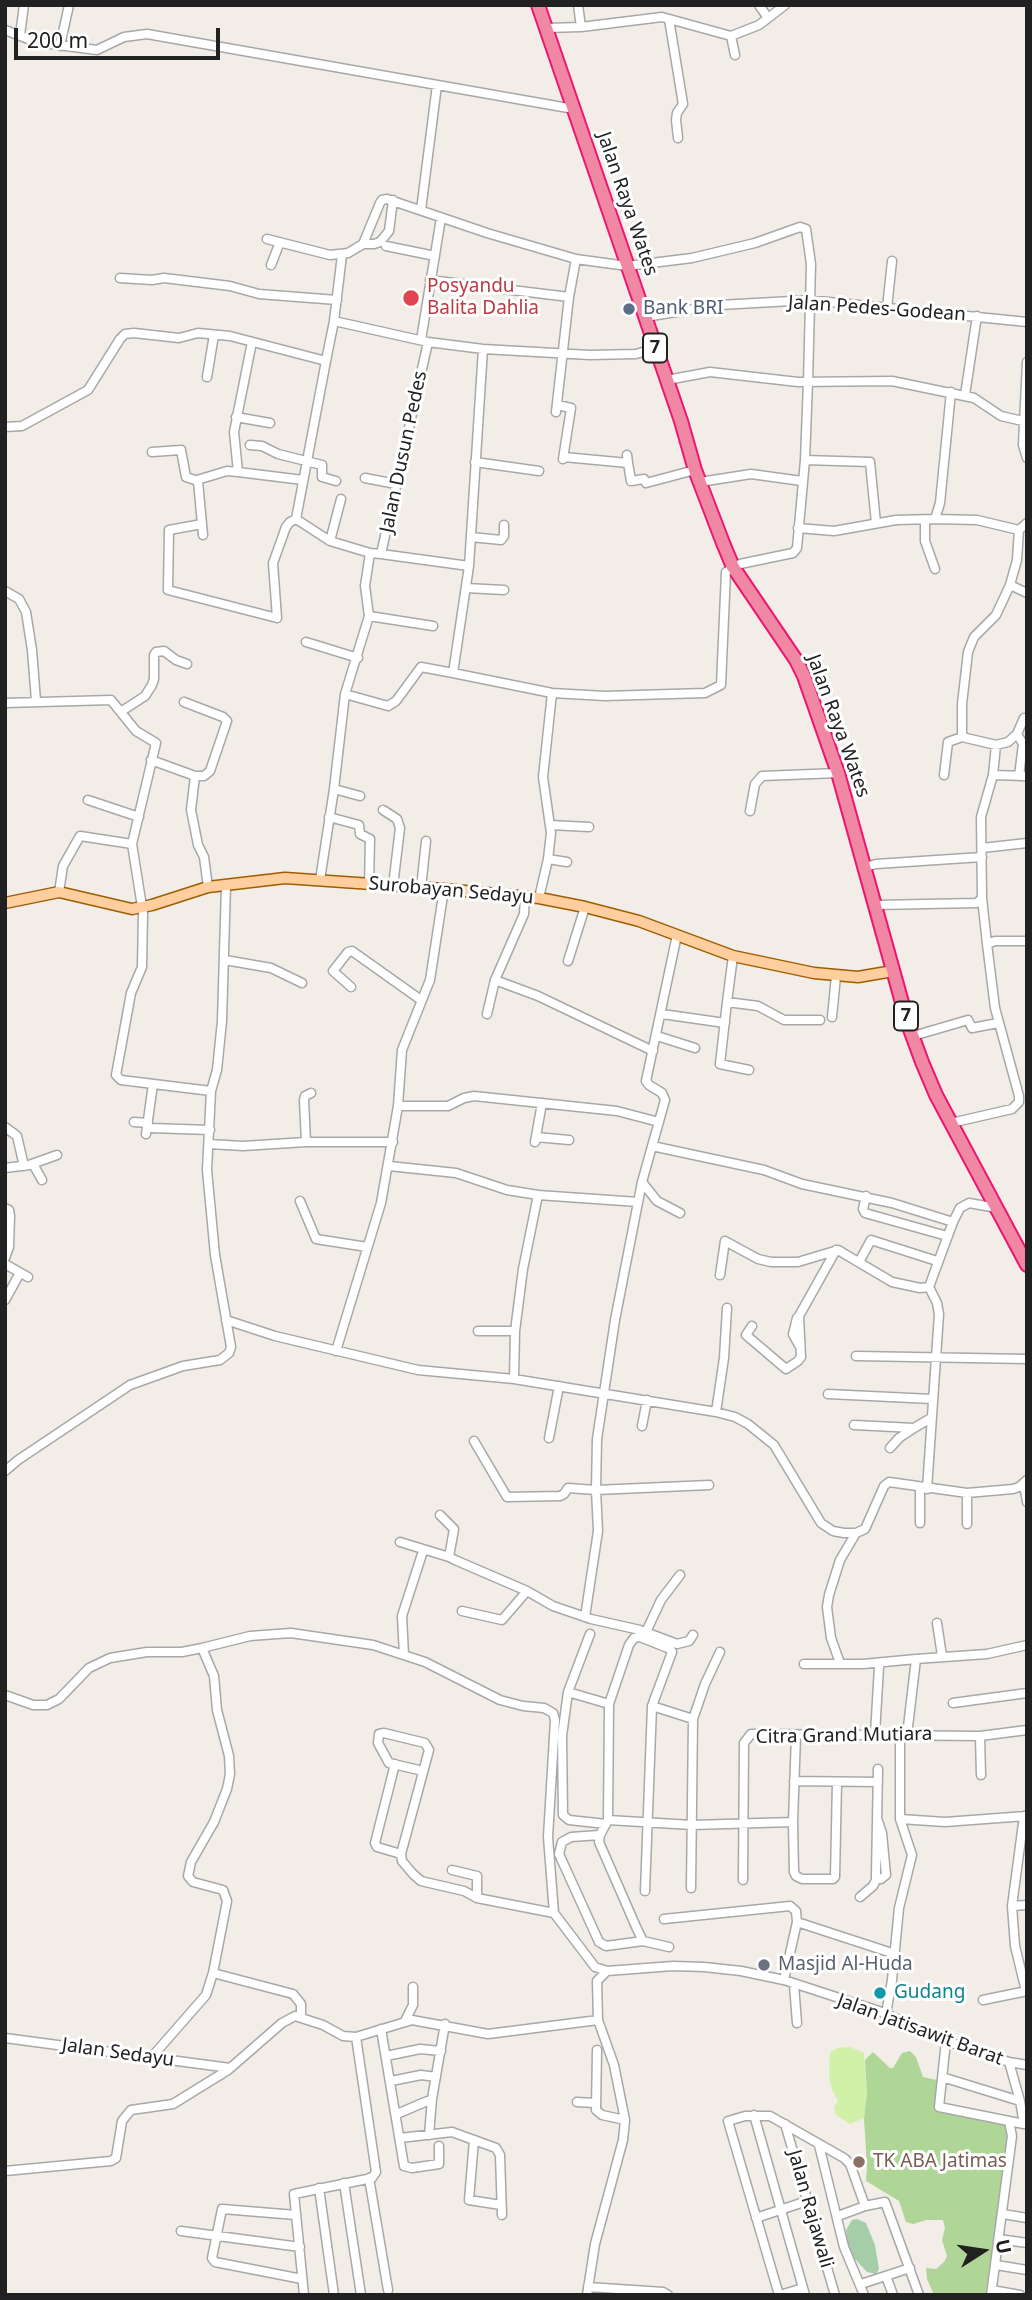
<!DOCTYPE html>
<html>
<head>
<meta charset="utf-8">
<style>
	body { margin:0 }
	#map { position:relative; width:1032px; height:2300px; overflow:hidden; background:#f2ede7; font-family:"Noto Sans",sans-serif }
	canvas { display:block }
	.frame { position:absolute; inset:0; border:7px solid #212121; pointer-events:none }
	.north { position:absolute; left:948px; top:2216px; width:70px; height:70px; -webkit-text-stroke:5px #fff; paint-order:stroke; rotate:78deg; font-size:19px; font-weight:700; line-height:28px; text-align:center; color:#212121 }
	.north::after { content:''; display:block; margin:auto; width:24px; height:32px; background:#212121; clip-path:polygon(50% 0,100% 100%,50% 72%,0 100%) }
	.scale { position:absolute; left:14px; top:28px; width:206px; height:32px; box-sizing:border-box; border:4px solid #212121; border-top:0; padding-left:9px; font-size:21px; line-height:24px; white-space:nowrap; color:#212121; -webkit-text-stroke:5px #fff; paint-order:stroke }
</style>
</head>
<body>
<div id="map">
<canvas width="1032" height="2300"></canvas>
<div class="frame"></div>
<div class="north">U</div>
<div class="scale">200 m</div>
</div>
<script>
const g = document.querySelector('canvas').getContext('2d');
g.lineJoin = 'round';
function fillPath(path, color) {
  g.fillStyle = color;
  g.fill(path, 'evenodd');
}
function poly(rows) {
  const path = new Path2D();
  for (const r of rows) {
    path.moveTo(r[0], r[1]);
    for (let i = 2; i < r.length; i += 2) path.lineTo(r[i], r[i + 1]);
  }
  return path;
}
function trace(path, color, width, dash) {
  g.strokeStyle = color;
  g.lineWidth = width;
  g.lineCap = dash ? 'butt' : 'round';
  g.setLineDash(dash || []);
  g.stroke(path);
}
function write(font, color, halo, rows, align = 'center') {
  g.font = font + ' "Noto Sans",sans-serif';
  g.lineWidth = 6;
  g.setLineDash([]);
  g.textBaseline = 'middle';
  g.strokeStyle = halo;
  g.fillStyle = color;
  for (const [text, x, y, turn = 0] of rows) {
    g.save();
    g.translate(x, y);
    g.rotate((+turn || 0) * Math.PI / 180);
    g.textAlign = isNaN(turn) ? turn : align;
    if (halo) g.strokeText(text, 0, 0);
    g.fillText(text, 0, 0);
    g.restore();
  }
}
const grass = poly([
	[850,2047,864,2053,867,2093,864,2118,850,2124,836,2115,834,2107,838,2101,832,2090,829,2075,830,2052,838,2048]
]);
const forest = poly([
	[910,2051,916,2057,923,2077,941,2081,938,2105,1009,2121,1012,2130,991,2295,934,2295,927,2279,926,2268,936,2269,944,2262,947,2256,942,2240,945,2228,943,2220,926,2220,913,2224,906,2222,899,2201,866,2181,867,2167,864,2118,867,2093,865,2060,873,2052,890,2068,893,2068,902,2053]
]);
const cemetery = poly([
	[857,2219,866,2223,875,2245,879,2269,876,2274,867,2272,854,2258,849,2249,846,2230,852,2220]
]);
const minor = poly([
	[578,5,581,27],
	[759,5,768,18],
	[669,19,683,104,677,113,676,120,678,138],
	[546,28,581,27,662,17,731,36,759,25,785,5],
	[5,30,36,42,97,50,124,37,147,34,574,109],
	[20,35,24,5],
	[731,36,735,55],
	[60,46,69,5],
	[421,210,437,85],
	[267,239,330,255,348,253,363,244,380,203,382,200,387,199,487,233,576,259,627,266,692,258,755,243,800,227,806,229,811,264,808,382,805,460,797,548,793,553,740,564,726,572,721,685,705,693,605,696,552,693,453,673,469,566,483,349],
	[363,244,374,244,380,242,385,236,389,231,393,200],
	[386,246,435,256],
	[271,265,280,242],
	[120,278,152,280,164,278,230,286,259,294,337,300],
	[430,280,569,297],
	[887,308,892,261],
	[645,317,720,305,809,300,1027,322],
	[334,321,342,255],
	[421,340,441,218],
	[252,342,234,432,238,472,303,480],
	[326,361,296,519,330,541,370,553,381,554,428,342],
	[1027,362,1023,445,1027,458],
	[207,377,214,335],
	[667,380,710,372,798,382,892,381,974,398,1001,416,1027,422],
	[965,395,977,316],
	[557,405,571,408,563,459],
	[556,412,569,297,576,259],
	[236,417,270,423],
	[5,427,22,426,88,390,120,339,125,334,134,333,179,338,198,333,230,336,326,361,334,321,428,342,483,349,590,355,636,354,656,348],
	[250,445,262,446,278,454,322,465,322,477,336,481],
	[152,452,181,450,186,477,198,481,203,535],
	[564,457,628,463,627,455],
	[805,460,870,462,876,523],
	[475,462,539,471],
	[628,463,631,481,644,479,646,483,695,470],
	[365,478,396,484],
	[197,480,227,471,238,472],
	[700,482,751,474,802,481],
	[935,519,940,503,951,392],
	[925,520,925,541,935,569],
	[202,524,169,530,168,590,277,618,273,563,286,527,290,522,296,519],
	[798,528,834,531,896,520,935,519,977,520,1019,530],
	[471,537,501,540,504,536,504,525],
	[330,541,341,499],
	[381,554,469,566],
	[1010,585,1027,593],
	[466,588,504,590],
	[5,591,19,599,26,612,32,650,36,701],
	[369,616,433,626],
	[306,642,358,658],
	[345,694,388,706,396,701,421,667,453,673],
	[5,703,111,700,136,731,156,743,132,844,143,913,142,967,131,993,116,1075,121,1080,211,1091],
	[122,711,145,696,152,685,154,679,154,655,156,652,164,651,176,660,187,664],
	[1024,718,1017,734,1008,742,996,745,962,737,962,704,968,652,974,637,996,615,1010,585,1017,560,1019,530,1027,523],
	[1017,734,1023,744,1019,776],
	[151,760,195,776,204,776,210,771,227,721,223,717,184,702],
	[944,775,948,742,962,737],
	[993,775,1027,776],
	[195,776,191,810,198,845,204,857,208,887],
	[334,789,360,796],
	[88,800,139,817],
	[383,810,397,819,400,828,393,886],
	[750,811,755,784,762,776,838,773],
	[329,817,359,825,360,834,370,839,369,885],
	[550,825,589,827],
	[982,848,1027,843],
	[548,859,567,862],
	[865,867,876,864,982,857],
	[320,880,334,789,345,694,369,616,365,586,370,553],
	[421,888,426,841],
	[59,892,63,866,80,836,132,844],
	[539,898,548,859,551,833,543,777,552,693],
	[982,898,987,944],
	[875,905,977,903,982,898,981,817,993,775,996,745],
	[677,935,646,1081,649,1085,662,1093,665,1100,642,1182,615,1320,597,1439,596,1490,709,1485],
	[733,956,727,1002,758,1006,784,1020,820,1020],
	[225,960,271,968,302,983],
	[568,961,585,907],
	[495,980,538,996,653,1051],
	[351,987,333,971,348,952,352,951,421,1000],
	[727,1002,720,1064,749,1070],
	[487,1014,495,980,524,914,525,897],
	[662,1014,725,1023],
	[832,1017,836,976],
	[657,1036,695,1048],
	[913,1036,968,1020,972,1028,998,1023],
	[398,1106,448,1106,464,1098,474,1096,617,1111,659,1122],
	[134,1122,148,1123],
	[951,1123,1012,1109,1019,1102,1019,1096,995,1008,987,944,995,941,1027,941],
	[5,1127,17,1136,24,1166],
	[151,1128,210,1130],
	[146,1134,153,1084],
	[536,1137,569,1140],
	[306,1142,304,1100,305,1096,311,1093],
	[535,1142,542,1103],
	[209,1144,243,1146,306,1142,393,1142],
	[652,1146,764,1170,802,1184,892,1203,953,1222],
	[33,1164,42,1180],
	[389,1166,456,1173,507,1190,538,1195,638,1202],
	[5,1168,29,1165,57,1155],
	[642,1182,657,1201,680,1213],
	[866,1196,863,1209,865,1213,947,1236],
	[300,1201,316,1239,367,1247],
	[5,1208,9,1210,10,1216,9,1247,5,1258],
	[859,1262,871,1240,937,1261],
	[5,1264,28,1277],
	[720,1275,725,1241,758,1259,771,1262,798,1262,838,1250,892,1282,920,1288,929,1287],
	[5,1300,20,1273],
	[797,1318,793,1334,799,1345],
	[226,1320,275,1336,418,1370,514,1379,716,1412,735,1417,748,1424,774,1445,821,1523,833,1531,844,1533,856,1533,865,1529,884,1486,889,1482,967,1493,1013,1489,1019,1487,1027,1480],
	[752,1326,746,1335,786,1369,798,1361,801,1357,799,1316,836,1250],
	[478,1331,515,1331],
	[336,1351,381,1203,398,1106,402,1050,430,980,444,889],
	[856,1356,1027,1359],
	[514,1379,515,1331,523,1269,538,1195],
	[828,1394,932,1399],
	[716,1412,724,1358,727,1308],
	[854,1425,914,1428,931,1418],
	[642,1426,647,1400],
	[549,1438,559,1386],
	[474,1441,507,1497,560,1496,564,1494,568,1488,596,1490,598,1531,585,1617],
	[890,1448,899,1438,914,1428],
	[5,1471,18,1460,130,1385,183,1366,220,1360,229,1353,231,1347,215,1255,207,1170,211,1091,217,1070,222,1021,226,885],
	[1024,1484,1027,1502],
	[927,1489,939,1314,937,1303,929,1287,953,1222,960,1208,969,1203,997,1208],
	[967,1493,967,1524],
	[440,1515,454,1529,449,1557,455,1560,527,1591,553,1606,591,1619,640,1630,677,1644,689,1641,693,1635],
	[920,1523,920,1487],
	[400,1542,449,1557],
	[462,1611,502,1620,527,1591],
	[937,1623,942,1656],
	[646,1632,661,1600,680,1575],
	[404,1655,402,1616,423,1551],
	[916,1659,987,1654,1027,1645],
	[840,1663,831,1638,827,1607,829,1595,840,1560,856,1533],
	[804,1664,863,1664,916,1659,907,1735],
	[568,1692,590,1634],
	[5,1695,33,1705,47,1705,59,1699,89,1668,110,1658,147,1652,182,1652,202,1648],
	[953,1703,1027,1693],
	[652,1706,693,1719],
	[875,1734,879,1667],
	[980,1736,981,1775],
	[395,1764,375,1843,377,1847,401,1854],
	[423,1771,389,1763,378,1743,379,1734,384,1733,425,1743,429,1750,401,1854,402,1861,413,1874,421,1881,464,1891,477,1898,554,1913],
	[794,1781,878,1782],
	[1024,1816,1012,1906,1015,1946,1026,1991],
	[900,1819,945,1822,1026,1816],
	[608,1820,609,1704,629,1645,634,1638,640,1637,670,1649,672,1652,652,1706,645,1891],
	[878,1821,882,1833,886,1875,881,1879,876,1878,876,1874,878,1769],
	[793,1822,794,1872,796,1876,802,1879,833,1879,835,1877,837,1782],
	[606,1824,569,1820,563,1815,562,1736,568,1692,609,1704],
	[600,1835,571,1837,562,1842,559,1854,599,1942,606,1946,643,1941],
	[452,1870,477,1876,477,1898],
	[743,1880,744,1743,751,1734,980,1736,1027,1730],
	[691,1888,693,1719,705,1684,720,1652],
	[860,1897,873,1886,877,1878],
	[1012,1906,1027,1905],
	[664,1919,790,1906,796,1911,797,1922],
	[669,1947,643,1941,637,1929,599,1842,600,1835,608,1820,692,1825,793,1822,796,1735],
	[213,1973,293,1994,301,2004,301,2017],
	[784,1980,797,1922,895,1954],
	[794,1985,797,2023],
	[983,2000,1027,1991],
	[886,2014,892,1980,899,1908,912,1855,900,1819,900,1735],
	[405,2021,413,2005,413,1987],
	[381,2029,404,2166,412,2168,439,2164,439,2146],
	[5,2038,230,2068],
	[946,2041,939,2107,1024,2124],
	[597,2050,596,2110,602,2115,625,2120],
	[386,2056,420,2049,441,2051],
	[150,2059,206,1995,213,1973,227,1901,223,1890,193,1882,188,1876,191,1862,214,1822,227,1789,230,1774,229,1756,217,1710,214,1676,202,1648,250,1636,291,1633,373,1645,425,1662,500,1700,523,1706,544,1708,553,1713,555,1720,548,1837,554,1913,595,1967,607,1971,673,1966,704,1967,741,1971,784,1980,882,2012,946,2041,1009,2062,1027,2065],
	[1009,2062,1020,2101,1024,2124,1027,2124],
	[942,2077,1020,2101],
	[391,2081,421,2075,436,2077],
	[577,2102,595,2103],
	[397,2114,432,2099,445,2024],
	[754,2115,805,2295],
	[785,2124,835,2295],
	[429,2135,432,2099],
	[400,2138,452,2132,496,2148,500,2155,502,2215],
	[474,2140,469,2200,501,2205],
	[819,2145,844,2247,864,2295],
	[5,2171,111,2161,116,2158,122,2121,131,2110,173,2104,228,2070,282,2023,295,2016,323,2025,343,2036,356,2037,412,2020,488,2034,598,2020],
	[369,2178,388,2290],
	[344,2183,361,2295],
	[319,2188,334,2295],
	[1003,2214,1027,2218],
	[296,2215,222,2209,212,2258,215,2262,302,2279],
	[838,2216,865,2206,885,2202,919,2295],
	[756,2218,807,2201],
	[181,2231,300,2247],
	[999,2239,1027,2243],
	[996,2265,1027,2270],
	[886,2276,893,2295],
	[861,2284,910,2268],
	[588,2287,663,2292,668,2295],
	[992,2290,1020,2295],
	[304,2295,294,2194,372,2178,376,2172,356,2037],
	[587,2295,595,2244,623,2140,625,2120,614,2065,598,2020,597,1981,607,1971],
	[779,2295,728,2121,745,2116,770,2116,844,2158,850,2164,865,2206],
	[780,2295,803,2288],
	[991,2295,1012,2136,1009,2121]
]);
const major = poly([
	[5,903,59,892,132,909,152,905,208,887,285,878,444,889,539,898,585,907,639,921,733,956,814,973,858,977,893,971]
]);
const highway = poly([
	[538,5,681,421,695,470,723,543,733,567,796,660,804,676,838,773,908,1024,922,1062,936,1095,1027,1265]
]);
const markers = [
	[411,298,9,"#e0444e"],
	[629,309,7,"#5c6f8a"],
	[764,1965,7,"#6b7280"],
	[880,1993,7,"#0f9aa8"],
	[859,2162,7,"#8d6e63"]
];
const shields = [
	[655,348,24],
	[906,1016,24]
];
const shieldNames = [
	["7",655,348],
	["7",906,1016]
];
const streetNames = [
	["Jalan Raya Wates",627,204,71],
	["Jalan Pedes-Godean",877,309,4],
	["Jalan Dusun Pedes",404,452,-78],
	["Jalan Raya Wates",838,726,70],
	["Surobayan Sedayu",451,891,5],
	["Citra Grand Mutiara",844,1736,-1],
	["Jalan Jatisawit Barat",920,2030,20],
	["Jalan Sedayu",118,2053,8],
	["Jalan Rajawali",810,2209,74]
];
const healthNames = [
	["Posyandu",427,287],
	["Balita Dahlia",427,309]
];
const serviceNames = [
	["Bank BRI",643,309]
];
const worshipNames = [
	["Masjid Al-Huda",778,1965]
];
const cultureNames = [
	["Gudang",894,1993]
];
const educationNames = [
	["TK ABA Jatimas",873,2162]
];
fillPath(grass, '#d2f1a8');
fillPath(forest, '#afd597');
fillPath(cemetery, '#a5cea8');
trace(minor, '#a8a8a8', 11);
trace(major, '#9e5d00', 13);
trace(highway, '#ee1672', 16);
trace(minor, '#fff', 8);
trace(major, '#ffce9f', 10);
trace(highway, '#f088a4', 12);
for (const [x, y, r, color] of markers) {
  const dot = new Path2D();
  dot.arc(x, y, r, 0, 2 * Math.PI);
  g.fillStyle = color;
  g.fill(dot);
  trace(dot, '#fff', 2.5);
}
for (const [x, y, w] of shields) {
  const box = new Path2D();
  box.roundRect(x - w / 2, y - 14.5, w, 29, 5);
  g.fillStyle = '#fff';
  g.fill(box);
  trace(box, '#212121', 2);
}
write('bold 18px', '#212121', null, shieldNames);
write('19px', '#212121', '#fff', streetNames);
write('19px', '#be3a42', '#fff', healthNames, 'left');
write('19px', '#4e5e75', '#fff', serviceNames, 'left');
write('19px', '#5b616d', '#fff', worshipNames, 'left');
write('19px', '#0d838f', '#fff', cultureNames, 'left');
write('19px', '#785e54', '#fff', educationNames, 'left');
</script>
</body>
</html>
